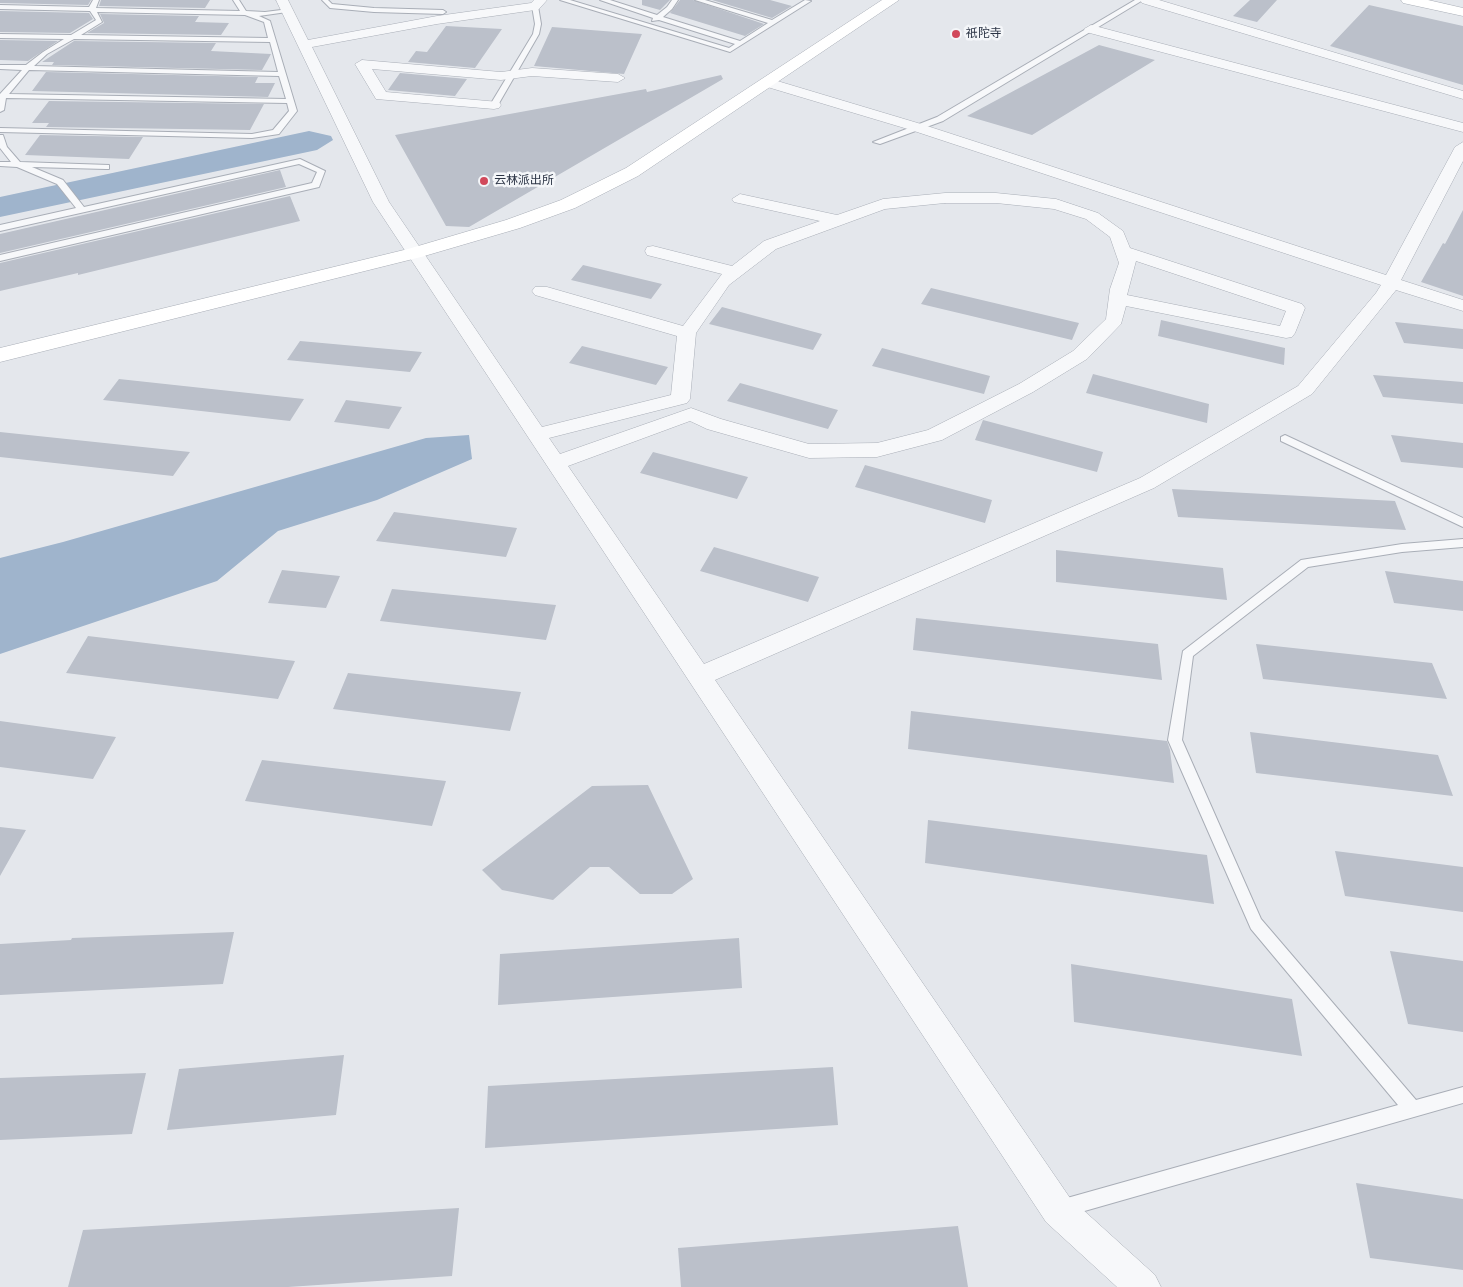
<!DOCTYPE html>
<html>
<head>
<meta charset="utf-8">
<style>
	body { margin:0 }
	canvas { display:block; background:#e4e7ec }
</style>
</head>
<body>
<canvas width="1463" height="1287"></canvas>
<script>
const g = document.querySelector('canvas').getContext('2d');
g.lineJoin = 'round';
function fillPath(path, color) {
  g.fillStyle = color;
  g.fill(path, 'evenodd');
}
function poly(rows) {
  const path = new Path2D();
  for (const r of rows) {
    path.moveTo(r[0], r[1]);
    for (let i = 2; i < r.length; i += 2) path.lineTo(r[i], r[i + 1]);
  }
  return path;
}
function trace(path, color, width, dash) {
  g.strokeStyle = color;
  g.lineWidth = width;
  g.lineCap = dash ? 'butt' : 'round';
  g.setLineDash(dash || []);
  g.stroke(path);
}
function write(font, color, halo, rows, align = 'center') {
  g.font = font + ' "IBM Plex Sans","Noto Sans SC",sans-serif';
  g.lineWidth = 5;
  g.setLineDash([]);
  g.textBaseline = 'middle';
  g.strokeStyle = halo;
  g.fillStyle = color;
  for (const [text, x, y, turn = 0] of rows) {
    g.save();
    g.translate(x, y);
    g.rotate((+turn || 0) * Math.PI / 180);
    g.textAlign = isNaN(turn) ? turn : align;
    if (halo) g.strokeText(text, 0, 0);
    g.fillText(text, 0, 0);
    g.restore();
  }
}
const water = poly([
	[309,131,331,136,333,140,317,150,0,217,0,197],
	[469,435,472,459,377,500,278,531,217,581,0,654,0,558,63,542,426,438]
]);
const building = poly([
	[0,0,91,0,88,5,0,3],
	[101,0,210,0,205,8,99,6],
	[642,0,670,0,660,10,642,5],
	[680,0,693,0,764,24,745,36,670,13],
	[712,0,770,0,792,6,772,18],
	[1250,0,1277,0,1257,22,1233,16],
	[1369,5,1463,26,1463,85,1330,46],
	[0,11,89,13,93,19,70,33,0,32],
	[100,14,199,16,195,22,229,23,221,35,87,33,104,23],
	[446,26,502,29,475,68,408,62,416,51,427,52],
	[552,27,642,34,624,74,534,66],
	[0,40,58,41,28,61,0,60],
	[74,41,216,43,211,51,271,54,262,70,52,65,54,62,42,62],
	[1099,45,1155,60,1032,135,967,116],
	[46,72,258,77,255,83,275,83,268,97,32,91],
	[400,73,467,79,455,96,388,90],
	[721,75,723,79,469,227,446,226,395,135,646,89,647,92],
	[49,101,264,104,250,130,46,127,49,123,32,123],
	[40,135,143,137,129,159,25,155],
	[280,170,286,187,0,253,0,234],
	[290,196,300,221,78,275,78,273,0,291,0,263],
	[1463,210,1463,296,1421,282,1443,243,1445,244],
	[583,265,662,284,651,299,571,280],
	[931,288,1079,323,1072,340,921,304],
	[722,307,822,334,813,350,709,324],
	[1161,320,1285,348,1284,365,1158,336],
	[1395,322,1463,329,1463,349,1404,343],
	[300,341,422,352,410,372,287,360],
	[582,346,668,367,656,385,569,363],
	[882,348,990,376,984,394,872,366],
	[1093,374,1209,404,1207,423,1086,393],
	[1373,375,1463,382,1463,404,1383,397],
	[119,379,304,399,290,421,103,400],
	[740,383,838,410,828,429,727,401],
	[346,400,402,407,389,429,334,422],
	[983,420,1103,452,1097,472,975,440],
	[0,432,190,452,173,476,0,457],
	[1391,435,1463,443,1463,468,1401,462],
	[653,452,748,477,737,499,640,473],
	[865,465,992,500,985,523,855,487],
	[1172,489,1395,501,1406,530,1178,517],
	[394,512,517,528,506,557,376,541],
	[714,547,819,577,808,602,700,571],
	[1056,550,1223,568,1227,600,1056,582],
	[282,570,340,576,326,608,268,603],
	[1385,571,1463,581,1463,611,1394,603],
	[392,589,556,605,546,640,380,621],
	[916,618,1158,644,1162,680,913,650],
	[88,636,295,661,278,699,66,673],
	[1256,644,1432,663,1447,699,1263,679],
	[348,673,521,692,510,731,333,709],
	[911,711,1167,741,1170,750,1174,783,908,749],
	[0,721,116,737,93,779,0,767],
	[1250,732,1438,755,1453,796,1256,773],
	[262,760,446,781,432,826,245,801],
	[648,785,693,879,672,894,640,894,609,867,590,867,553,900,502,890,482,870,592,786],
	[928,820,1207,855,1214,904,925,863],
	[0,827,26,830,0,876],
	[1335,851,1463,867,1463,912,1345,896],
	[234,932,223,984,0,995,0,944,71,940,72,938],
	[739,938,742,988,498,1005,500,954],
	[1390,951,1463,961,1463,1032,1408,1024],
	[1071,964,1292,999,1302,1056,1074,1022],
	[344,1055,336,1115,167,1130,179,1069],
	[833,1067,838,1125,485,1148,488,1086],
	[146,1073,132,1134,0,1140,0,1078],
	[1356,1183,1463,1199,1463,1270,1370,1258],
	[459,1208,452,1276,288,1287,68,1287,83,1230],
	[958,1226,968,1287,681,1287,678,1248]
]);
const lane = poly([
	[93,0,99,0,96,8,240,11,233,0,239,0,246,11,265,12,289,9,290,10,287,12,259,16,270,21,297,111,279,134,252,138,0,132,0,128,252,134,273,130,289,111,287,103,6,98,4,110,0,112,0,94,22,70,0,69,0,65,26,65,43,52,64,39,0,38,0,34,71,35,96,20,90,11,0,9,0,5,89,7,93,0],
	[97,12,245,15,264,22,268,38,81,35,102,22,97,12],
	[74,39,270,42,278,72,34,66,47,54,74,39],
	[29,70,279,76,286,99,9,94,29,70],
	[322,0,328,0,332,4,374,8,443,10,446,12,443,14,374,12,330,8,322,0],
	[560,0,570,0,729,48,735,44,659,20,652,21,653,18,600,0,610,0,657,15,667,7,672,0,678,0,672,9,663,17,740,41,768,23,695,0,705,0,772,20,805,0,811,1,730,52,560,0],
	[1135,0,1143,0,943,121,880,144,873,142,937,117,1135,0],
	[535,4,538,6,541,24,539,34,498,105,491,107,490,105,533,34,535,24,532,6,535,4],
	[0,135,3,135,7,147,20,162,109,165,109,169,106,169,32,167,63,180,84,207,300,159,325,171,319,187,0,261,0,255,312,183,317,172,299,164,0,231,0,225,76,208,57,184,17,167,0,166,0,162,11,162,0,148,0,135],
	[1285,435,1463,518,1463,527,1281,441,1281,437,1285,435],
	[1463,539,1463,547,1402,552,1308,567,1193,656,1182,740,1261,919,1416,1100,1463,1087,1463,1103,1060,1218,1054,1215,1051,1209,1054,1203,1060,1200,1398,1105,1251,929,1168,740,1183,651,1301,560,1402,544,1463,539]
]);
const street = poly([
	[276,0,288,0,308,40,437,16,531,3,534,0,547,0,539,9,535,10,437,24,312,47,389,202,542,427,671,395,677,336,535,295,532,291,535,287,547,287,683,326,722,274,647,255,645,251,647,247,653,246,732,266,764,241,820,221,734,202,732,199,740,194,837,215,883,199,945,193,996,193,1056,199,1098,213,1123,231,1130,248,1302,304,1305,308,1295,333,1292,337,1286,338,1126,306,1121,324,1087,359,1033,392,942,440,877,457,809,458,707,429,690,421,568,466,704,664,1140,478,1298,386,1376,293,1381,285,911,130,764,86,762,83,764,80,774,80,921,124,1386,275,1455,147,1463,142,1463,161,1401,280,1463,300,1463,311,1396,290,1312,394,1154,488,715,680,1070,1198,1155,1275,1161,1287,1117,1287,1046,1222,373,202,276,0],
	[945,203,996,203,1054,209,1086,219,1110,237,1119,263,1110,289,1106,319,1073,351,1019,384,928,430,877,443,809,444,721,419,691,408,560,454,549,438,687,403,690,399,696,333,729,285,776,249,885,209,945,203],
	[1136,261,1286,311,1280,326,1127,295,1136,261],
	[1140,0,1159,0,1463,91,1463,99,1142,3,1140,0],
	[1091,25,1463,123,1463,132,1086,32,1084,29,1091,25],
	[362,60,501,72,532,68,618,74,625,78,618,82,532,76,501,80,372,69,386,92,499,102,501,105,499,108,494,109,376,99,355,64,362,60]
]);
const secondary = poly([
	[882,0,899,0,638,176,575,208,520,228,421,257,0,362,0,348,408,249,506,220,561,200,626,168,882,0],
	[1401,0,1428,0,1463,8,1463,16,1403,3,1401,0]
]);
const markers = [
	[956,34,5,"#d1495b"],
	[484,181,5,"#d1495b"]
];
const farPoinames = [
	["祇陀寺",966,34],
	["云林派出所",494,181]
];
fillPath(water, '#9fb4cc');
fillPath(building, '#bbc0ca');
trace(lane, '#a9aeb7', 2);
trace(street, '#a9aeb7', 1);
trace(secondary, '#a9aeb7', 1);
fillPath(lane, '#f7f8fa');
fillPath(street, '#f7f8fa');
fillPath(secondary, '#fff');
for (const [x, y, r, color] of markers) {
  const dot = new Path2D();
  dot.arc(x, y, r, 0, 2 * Math.PI);
  g.fillStyle = color;
  g.fill(dot);
  trace(dot, '#f4f6f9', 2);
}
write('12px', '#2b3445', '#f4f6f9', farPoinames, 'left');
</script>
</body>
</html>
